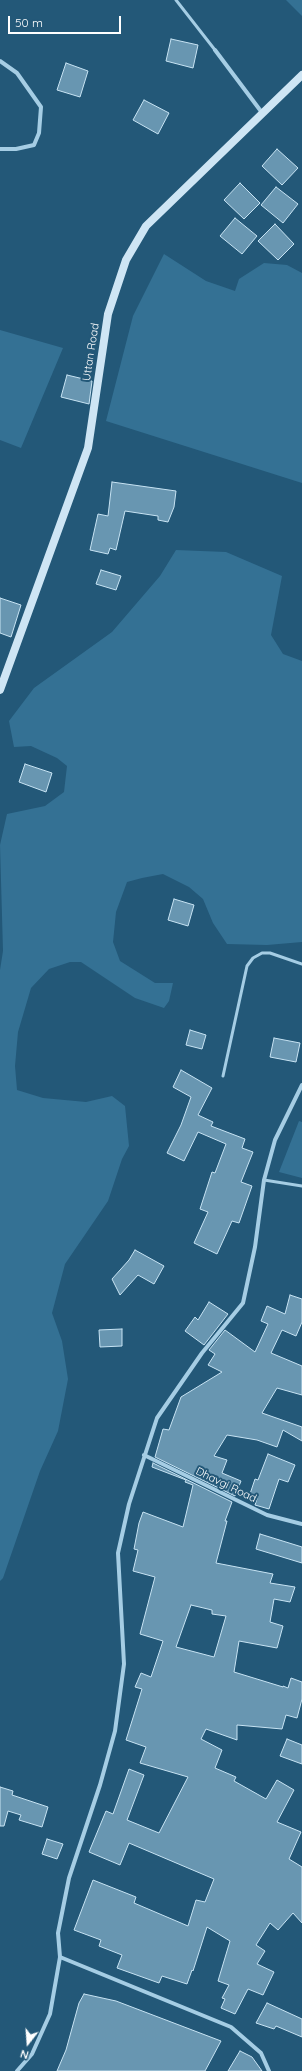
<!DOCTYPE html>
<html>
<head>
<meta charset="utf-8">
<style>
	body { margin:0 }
	#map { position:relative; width:302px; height:2071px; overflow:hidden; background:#235878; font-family:Quicksand,sans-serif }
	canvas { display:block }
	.north { position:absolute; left:8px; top:2023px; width:40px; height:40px; -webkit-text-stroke:3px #235878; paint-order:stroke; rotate:197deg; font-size:11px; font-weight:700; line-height:16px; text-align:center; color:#fff }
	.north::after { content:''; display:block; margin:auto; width:14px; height:18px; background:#fff; clip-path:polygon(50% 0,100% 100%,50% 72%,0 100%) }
	.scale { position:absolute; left:8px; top:16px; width:113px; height:18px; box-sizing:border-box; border:2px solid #fff; border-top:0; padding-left:5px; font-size:12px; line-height:14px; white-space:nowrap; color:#fff; -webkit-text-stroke:3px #235878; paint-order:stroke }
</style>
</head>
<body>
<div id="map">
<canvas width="302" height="2071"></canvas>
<div class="north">N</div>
<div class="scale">50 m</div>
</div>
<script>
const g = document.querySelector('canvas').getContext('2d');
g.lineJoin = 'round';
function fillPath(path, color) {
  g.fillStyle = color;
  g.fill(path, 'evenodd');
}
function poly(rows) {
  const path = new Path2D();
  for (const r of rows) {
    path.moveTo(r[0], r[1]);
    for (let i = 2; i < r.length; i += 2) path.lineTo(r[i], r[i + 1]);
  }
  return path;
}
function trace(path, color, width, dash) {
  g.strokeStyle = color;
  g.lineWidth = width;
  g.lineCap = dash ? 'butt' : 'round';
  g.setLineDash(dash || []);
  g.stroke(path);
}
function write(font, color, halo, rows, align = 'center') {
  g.font = font + ' Quicksand,sans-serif';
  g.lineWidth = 4;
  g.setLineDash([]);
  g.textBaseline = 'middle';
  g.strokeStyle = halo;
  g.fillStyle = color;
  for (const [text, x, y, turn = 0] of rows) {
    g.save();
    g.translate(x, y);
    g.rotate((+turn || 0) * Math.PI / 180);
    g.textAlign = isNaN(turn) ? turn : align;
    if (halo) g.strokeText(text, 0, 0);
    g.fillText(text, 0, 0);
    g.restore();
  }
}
const green = poly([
	[286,0,302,0,302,16],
	[164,254,206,281,235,291,239,279,264,263,287,265,302,273,302,483,106,421,133,316],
	[0,330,63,348,21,448,0,440],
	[176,550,226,552,282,576,271,635,283,654,302,661,302,942,267,945,227,944,213,923,203,899,189,887,163,874,142,878,127,882,116,912,113,942,120,961,155,983,173,983,169,1001,164,1008,135,998,81,962,70,962,49,969,31,988,18,1032,15,1066,17,1090,43,1098,86,1102,112,1096,125,1106,129,1146,122,1159,108,1201,65,1264,52,1313,62,1341,68,1379,58,1431,40,1471,3,1578,0,1581,0,970,3,951,0,845,7,814,45,806,64,792,67,766,57,758,31,746,14,747,9,721,34,688,112,632,160,576],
	[299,1121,302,1122,302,1178,279,1172]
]);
const building = poly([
	[171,39,198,45,193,68,166,61,171,39],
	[66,63,88,71,80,97,57,90,66,63],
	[144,100,169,113,158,134,133,120,144,100],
	[277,149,298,168,282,185,262,166,277,149],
	[240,183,260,203,244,219,224,200,240,183],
	[276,187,298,204,283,223,261,205,276,187],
	[235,218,257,236,242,254,220,236,235,218],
	[275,224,294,244,278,260,258,241,275,224],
	[67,375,92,381,89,404,61,397,67,375],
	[112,482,176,491,174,507,168,522,158,520,158,516,125,511,116,550,110,548,108,554,90,550,98,514,108,516,112,482],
	[101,570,121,576,116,590,96,584,101,570],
	[0,598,21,605,11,637,0,633,0,598],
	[25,764,52,773,46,792,19,782,25,764],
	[174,899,194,905,188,926,168,920,174,899],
	[190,1030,206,1035,202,1049,186,1045,190,1030],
	[274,1038,300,1043,296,1062,270,1057,274,1038],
	[181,1070,212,1088,198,1115,213,1122,211,1126,245,1139,242,1148,253,1152,241,1182,252,1186,239,1223,232,1221,217,1254,194,1243,208,1212,200,1209,212,1172,215,1173,226,1144,198,1132,184,1161,167,1153,181,1125,191,1097,173,1087,181,1070],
	[135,1250,164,1266,154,1284,138,1275,120,1295,112,1279,129,1260,135,1250],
	[290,1295,302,1299,302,1322,296,1336,282,1330,271,1353,302,1366,302,1395,277,1388,262,1413,302,1427,302,1441,283,1430,277,1447,257,1440,227,1435,214,1456,227,1460,222,1473,241,1481,235,1496,155,1457,163,1429,169,1430,181,1397,222,1372,208,1365,215,1354,209,1350,225,1330,255,1352,268,1324,261,1321,267,1306,285,1314,290,1295],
	[209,1302,228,1314,204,1345,185,1331,195,1317,198,1320,209,1302],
	[122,1329,122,1346,100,1347,99,1330,122,1329],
	[268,1454,295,1465,288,1482,279,1479,269,1509,255,1505,258,1496,250,1494,255,1479,258,1480,268,1454],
	[153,1463,232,1502,225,1521,227,1521,216,1563,273,1574,270,1583,295,1587,290,1602,274,1599,270,1622,283,1626,277,1648,239,1641,234,1672,283,1687,283,1686,288,1688,291,1678,302,1682,302,1699,297,1718,286,1715,282,1729,237,1725,237,1740,206,1729,201,1739,222,1750,215,1768,236,1777,234,1781,266,1799,277,1780,294,1790,277,1822,301,1832,289,1859,302,1867,302,1923,293,1913,278,1930,270,1923,256,1945,265,1951,257,1964,274,1972,263,1995,248,1989,235,2014,221,2008,225,1999,222,1998,229,1985,218,1981,230,1941,207,1927,193,1971,192,1970,187,1984,162,1976,159,1983,117,1968,122,1955,99,1946,101,1940,74,1930,93,1880,136,1897,134,1903,188,1926,196,1900,205,1902,214,1879,129,1843,120,1865,89,1852,106,1811,113,1814,129,1769,144,1775,127,1820,159,1833,188,1777,140,1763,146,1747,126,1740,142,1689,135,1687,141,1673,151,1677,163,1641,140,1634,155,1577,133,1571,138,1550,134,1549,139,1523,143,1512,183,1527,193,1485,185,1482,186,1480,152,1467,153,1463],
	[191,1605,212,1610,212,1614,226,1616,214,1657,176,1647,191,1605],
	[260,1534,302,1547,302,1563,256,1549,260,1534],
	[287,1739,302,1745,302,1764,280,1756,287,1739],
	[0,1787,13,1791,12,1795,48,1807,42,1827,19,1820,21,1815,8,1811,4,1826,0,1826,0,1787],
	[47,1839,63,1844,57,1859,42,1854,47,1839],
	[84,1994,116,2001,221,2041,205,2071,57,2071,66,2050,79,2003,84,1994],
	[267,2003,302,2019,302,2037,276,2026,274,2029,256,2023,267,2003],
	[240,2051,252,2057,262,2071,228,2071,240,2051]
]);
const lane = poly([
	[176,0,215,50],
	[223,1076,247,966,253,958,262,953,270,953,302,964],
	[264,1180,302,1186]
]);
const street = poly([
	[215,50,263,114],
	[0,61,17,73,41,107,39,133,34,145,16,149,0,149],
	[144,1455,267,1515,302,1524],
	[60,1957,231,2027,261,2053,269,2071],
	[17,2071,32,2054,50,2014,60,1957,58,1933,69,1878,100,1785,115,1731,124,1664,118,1553,129,1504,157,1418,202,1353,243,1303,255,1247,264,1180,275,1140,302,1085]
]);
const secondary = poly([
	[0,690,88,448,108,314,126,260,146,226,302,75]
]);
const streetNames = [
	["Uttan Road",91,352,-81],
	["Dhavgi Road",226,1485,26]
];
fillPath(green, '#347194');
fillPath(building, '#6896b1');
trace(building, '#c7e3f3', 1);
trace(lane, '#a5cde4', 3);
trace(street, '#a5cde4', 4);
trace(secondary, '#cee5f4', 8);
write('11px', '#fff', '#235878', streetNames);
</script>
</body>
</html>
